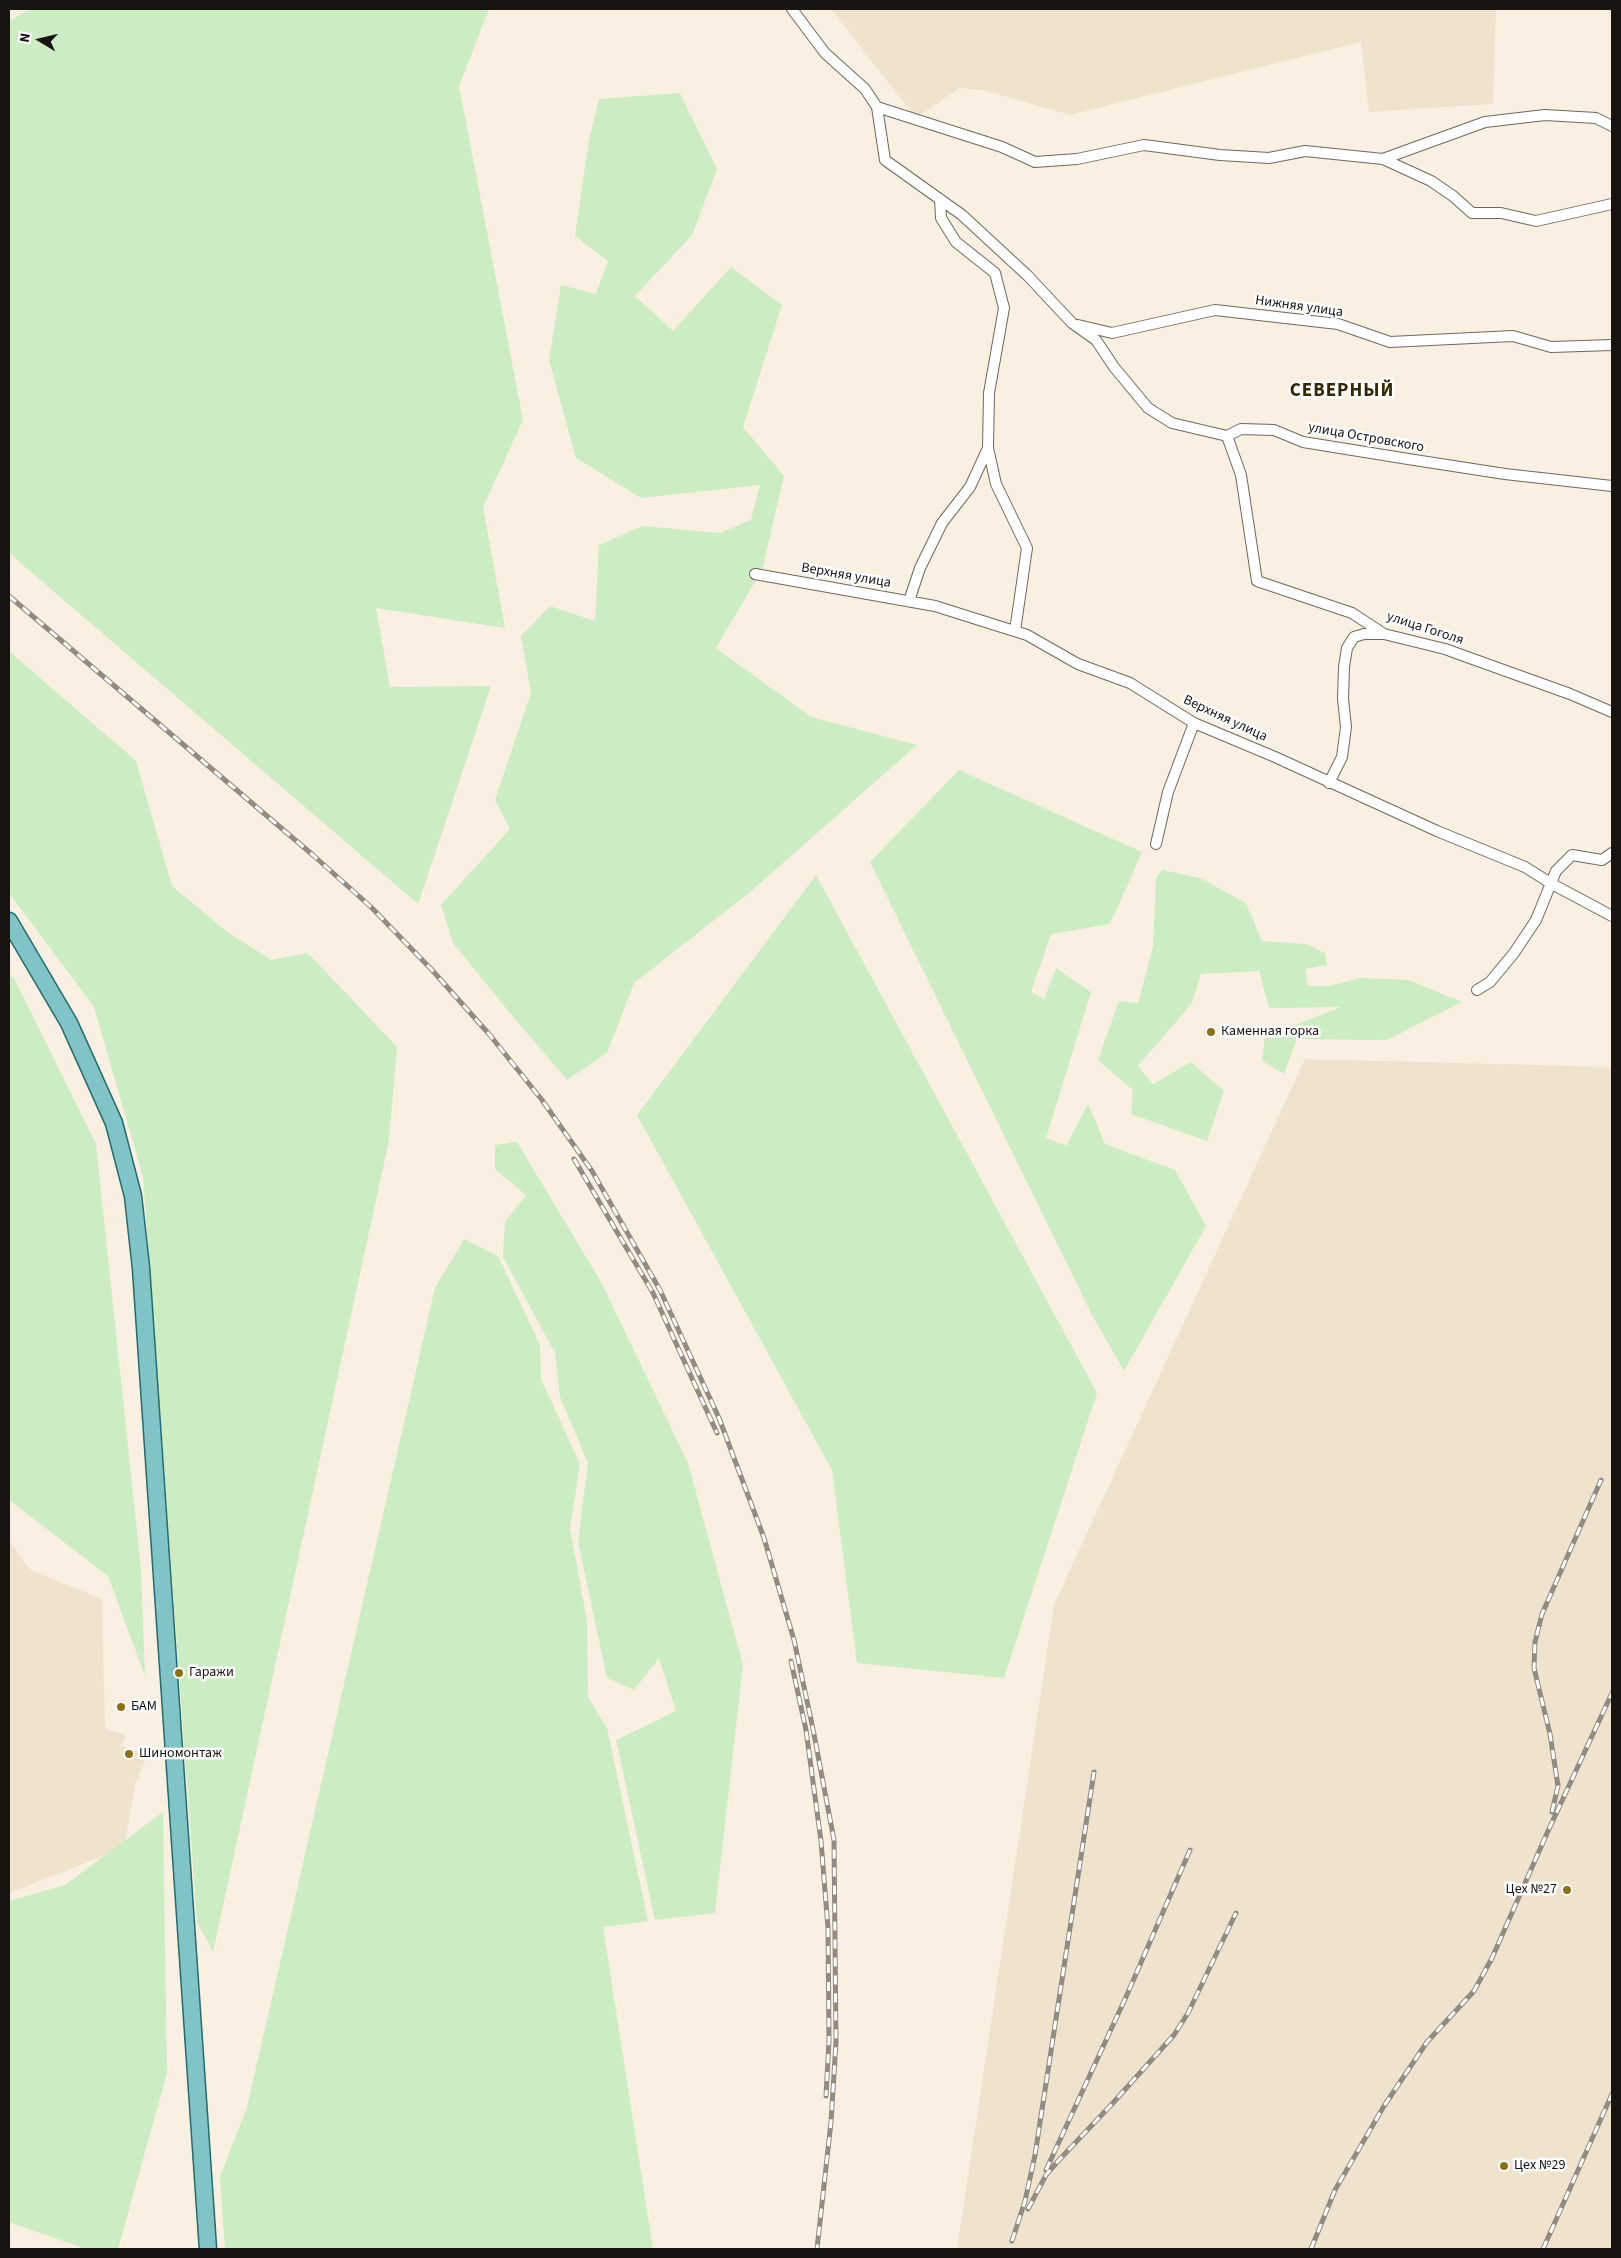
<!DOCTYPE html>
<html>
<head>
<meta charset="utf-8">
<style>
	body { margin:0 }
	#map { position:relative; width:1621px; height:2258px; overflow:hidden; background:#f9f0e2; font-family:"Source Sans 3",sans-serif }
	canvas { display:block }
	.frame { position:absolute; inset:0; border:10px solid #171410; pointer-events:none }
	.north { position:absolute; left:15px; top:15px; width:50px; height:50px; -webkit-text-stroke:4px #fff; paint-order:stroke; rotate:279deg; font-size:14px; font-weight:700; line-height:20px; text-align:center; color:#171410 }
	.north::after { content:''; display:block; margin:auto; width:18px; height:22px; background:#171410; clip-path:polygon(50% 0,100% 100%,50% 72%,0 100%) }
</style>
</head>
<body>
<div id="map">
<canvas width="1621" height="2258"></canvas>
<div class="frame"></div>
<div class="north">N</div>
</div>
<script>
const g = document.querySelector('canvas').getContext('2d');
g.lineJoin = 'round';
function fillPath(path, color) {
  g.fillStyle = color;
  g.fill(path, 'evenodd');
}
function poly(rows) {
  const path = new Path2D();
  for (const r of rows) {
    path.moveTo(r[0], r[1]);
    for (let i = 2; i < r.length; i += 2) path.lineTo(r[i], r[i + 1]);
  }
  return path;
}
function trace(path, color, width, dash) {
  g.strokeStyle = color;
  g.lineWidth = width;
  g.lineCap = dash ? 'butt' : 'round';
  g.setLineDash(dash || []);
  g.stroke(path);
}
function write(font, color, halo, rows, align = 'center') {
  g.font = font + ' "Source Sans 3",sans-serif';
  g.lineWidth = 5;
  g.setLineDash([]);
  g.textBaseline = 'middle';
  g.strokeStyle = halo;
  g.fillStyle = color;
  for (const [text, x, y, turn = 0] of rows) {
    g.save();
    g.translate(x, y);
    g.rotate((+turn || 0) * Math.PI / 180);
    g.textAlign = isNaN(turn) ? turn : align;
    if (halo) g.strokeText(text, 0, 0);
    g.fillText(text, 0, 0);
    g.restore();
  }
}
const built = poly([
	[831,9,1496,9,1493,104,1369,112,1361,42,1070,115,983,90,960,88,916,118],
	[1305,1059,1612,1067,1612,2249,957,2249,1054,1605],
	[9,1540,30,1570,102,1599,105,1729,124,1734,126,1739,120,1745,147,1756,135,1785,124,1848,9,1893]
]);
const green = poly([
	[31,9,489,9,459,86,523,420,483,507,505,628,376,608,390,687,491,686,418,904,9,553,9,21],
	[680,93,717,169,692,235,635,296,673,331,731,267,782,305,743,427,784,476,762,570,716,648,811,717,917,745,749,893,634,983,607,1053,567,1080,514,1018,453,943,441,905,510,829,495,800,531,693,521,636,550,606,595,621,599,545,643,526,720,533,751,520,760,485,641,498,576,458,549,360,561,285,596,294,608,261,575,236,589,140,599,99],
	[9,651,136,761,172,886,226,931,271,960,308,953,397,1047,389,1140,213,1952,197,1922,143,1177,94,1007,9,893],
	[959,770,1142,852,1110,924,1051,934,1031,992,1044,999,1056,968,1091,992,1046,1138,1066,1146,1088,1104,1105,1144,1175,1170,1206,1226,1124,1371,1093,1317,870,862],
	[1162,870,1200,878,1246,903,1262,941,1306,944,1325,953,1327,965,1305,969,1308,986,1329,986,1360,978,1409,980,1462,1002,1387,1040,1297,1039,1284,1074,1262,1061,1265,1037,1341,1007,1269,1008,1259,971,1201,974,1192,1003,1138,1066,1153,1084,1191,1062,1224,1091,1207,1141,1131,1114,1133,1090,1098,1060,1119,1001,1138,1003,1153,947,1156,878],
	[816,875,1097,1393,1004,1678,857,1663,832,1470,637,1115],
	[13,976,96,1144,141,1569,145,1676,108,1576,9,1500,9,978],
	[517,1142,601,1282,688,1463,743,1665,715,1913,655,1920,616,1740,676,1711,659,1658,634,1690,607,1678,578,1542,588,1463,560,1397,555,1353,503,1257,505,1222,526,1195,495,1169,495,1145],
	[464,1239,498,1256,540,1345,541,1379,580,1464,570,1528,587,1621,588,1697,607,1728,648,1921,603,1927,653,2249,225,2249,220,2177,247,2107,435,1288],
	[163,1812,167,2073,118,2249,86,2249,9,2222,9,1901,65,1885]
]);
const street = poly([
	[792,9,825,53,865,89,877,107,885,160,962,215,1028,276,1072,323,1096,340,1114,367,1148,408,1172,423,1227,436,1241,429,1274,430,1303,442,1408,459,1505,474,1612,486],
	[877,107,1002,147,1035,162,1077,159,1144,145,1220,155,1269,158,1305,151,1383,159],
	[1612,126,1596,118,1545,115,1485,122,1383,159,1431,181,1453,196,1472,213,1501,213,1536,221,1612,204],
	[1078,325,1112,333,1215,310,1338,324,1390,342,1513,336,1551,347,1612,345],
	[1227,436,1241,475,1257,581,1352,613,1384,634,1445,649,1570,694,1612,712],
	[988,448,996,484,1027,548,1015,631],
	[755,574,935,606,1027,635,1078,664,1130,683,1194,723,1275,757,1437,831,1525,867,1552,884,1612,916],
	[909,601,920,568,942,523,970,487,988,448,989,393,1004,308,995,273,956,242,941,218,940,199],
	[1329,783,1342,757,1346,727,1343,699,1344,667,1347,648,1354,637,1364,634,1383,634],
	[1156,844,1168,792,1194,723],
	[1477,990,1490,982,1514,953,1536,920,1556,871,1572,855,1602,860,1612,853]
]);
const primary = poly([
	[9,921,69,1023,114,1123,133,1196,141,1268,208,2249]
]);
const rail = poly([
	[9,596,314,856,371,907,432,970,489,1034,542,1100,592,1171,660,1290,719,1418,764,1538,794,1640,813,1729,834,1840,836,2042,831,2122,817,2249],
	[574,1159,653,1293,717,1433],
	[791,1661,806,1730,821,1841,828,1928,829,2041,826,2096],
	[1552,1812,1558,1786,1550,1734,1534,1668,1535,1642,1542,1614,1601,1480],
	[1046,2170,1126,1997,1190,1850],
	[1028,2209,1046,2175,1059,2160,1112,2104,1174,2035,1188,2013,1236,1913],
	[1012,2241,1025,2201,1035,2155,1094,1772],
	[1311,2249,1335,2190,1384,2106,1427,2042,1474,1991,1492,1958,1548,1831,1612,1693],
	[1543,2249,1612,2094]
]);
const markers = [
	[1211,1032,5,"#8e7115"],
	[179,1673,5,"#8e7115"],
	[121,1707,5,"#8e7115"],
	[129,1754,5,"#8e7115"],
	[1567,1890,5,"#8e7115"],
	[1504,2166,5,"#8e7115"]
];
const streetNames = [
	["Нижняя улица",1299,307,8],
	["улица Островского",1366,438,10],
	["Верхняя улица",846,576,10],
	["улица Гоголя",1425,629,18],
	["Верхняя улица",1225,719,25]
];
const poiNames = [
	["Каменная горка",1221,1032],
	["Гаражи",189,1673],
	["БАМ",131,1707],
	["Шиномонтаж",139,1754],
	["Цех №27",1557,1890,"right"],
	["Цех №29",1514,2166]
];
const districtNames = [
	["СЕВЕРНЫЙ",1342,392]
];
fillPath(built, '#efe3ce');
fillPath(green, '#ccecc4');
trace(street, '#70685c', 12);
trace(primary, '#256c6e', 19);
trace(street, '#fff', 10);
trace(primary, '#80c4c6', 16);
trace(rail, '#918b81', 5);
trace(rail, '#fff', 3, [9]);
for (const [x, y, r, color] of markers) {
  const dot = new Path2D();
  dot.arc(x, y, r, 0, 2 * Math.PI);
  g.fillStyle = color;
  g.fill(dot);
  trace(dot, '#fff', 2);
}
write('14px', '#171410', '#fff', streetNames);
write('14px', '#171410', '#fff', poiNames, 'left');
g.letterSpacing = '1px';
write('bold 19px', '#352700', '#fff', districtNames);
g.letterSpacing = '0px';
</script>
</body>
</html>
